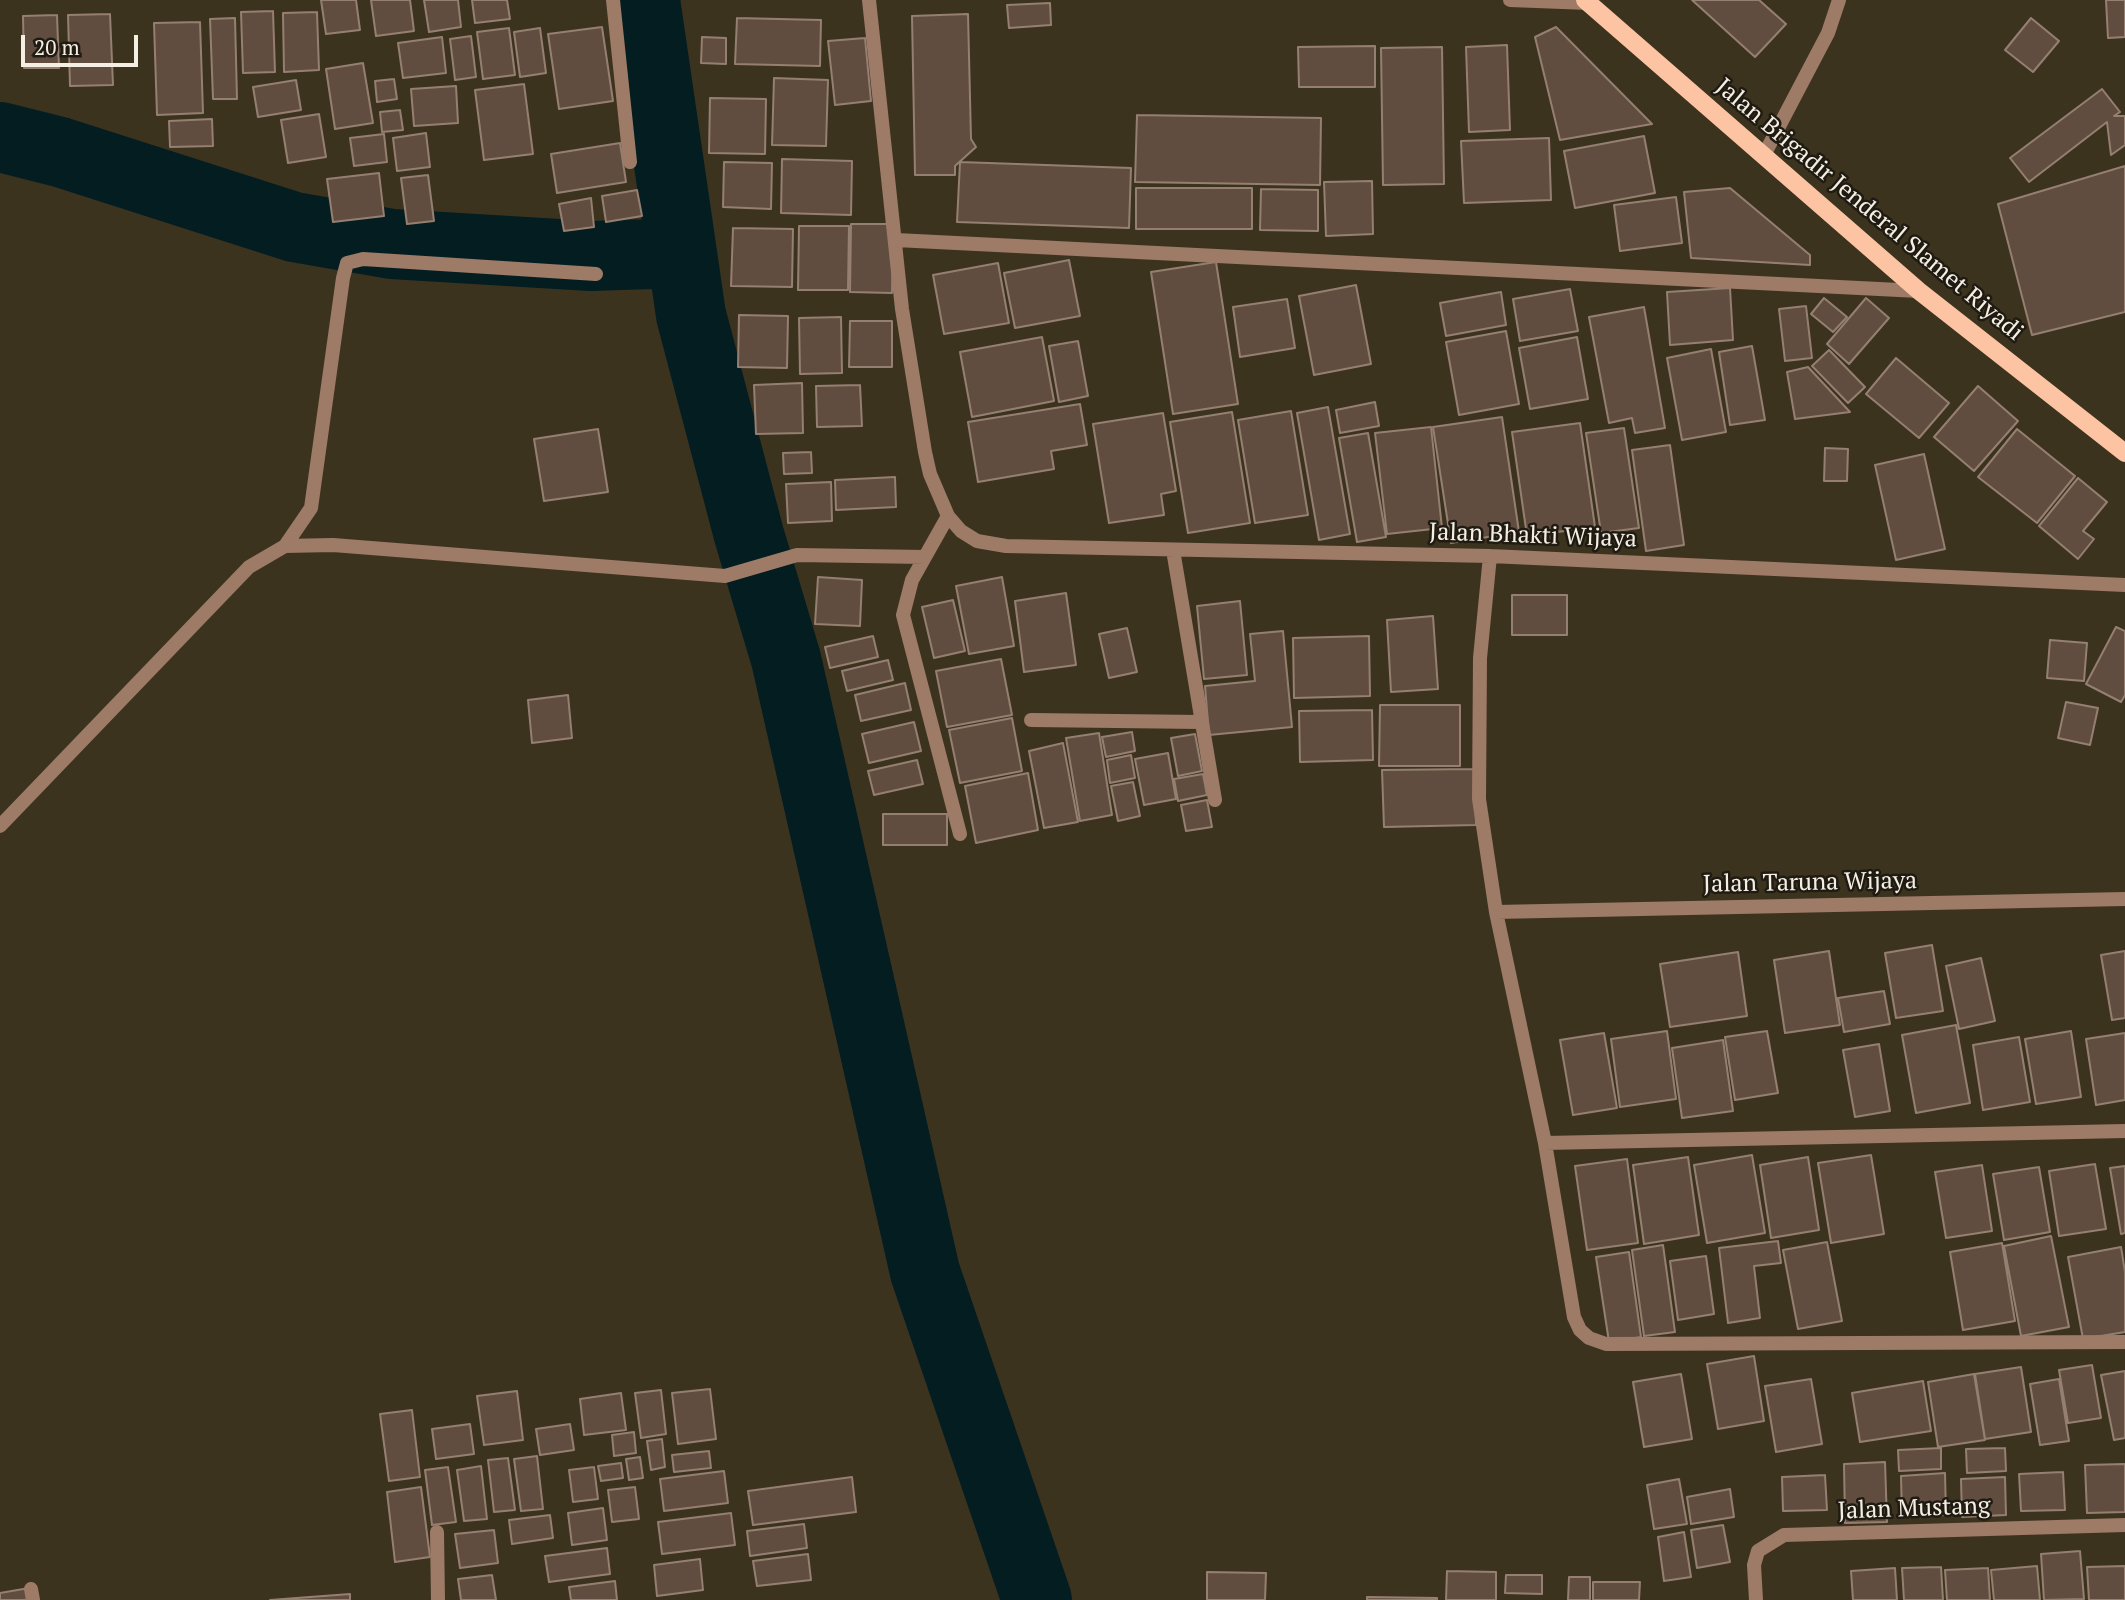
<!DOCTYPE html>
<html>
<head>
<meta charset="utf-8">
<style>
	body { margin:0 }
	#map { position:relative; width:2125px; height:1600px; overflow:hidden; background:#3c331f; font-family:"PT Serif",serif }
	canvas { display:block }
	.scale { position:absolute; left:21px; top:35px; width:117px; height:32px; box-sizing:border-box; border:4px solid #f5efe3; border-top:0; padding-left:9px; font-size:21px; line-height:24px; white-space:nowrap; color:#f5efe3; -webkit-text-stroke:5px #1f1b13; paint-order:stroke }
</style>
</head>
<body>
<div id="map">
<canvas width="2125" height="1600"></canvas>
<div class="scale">20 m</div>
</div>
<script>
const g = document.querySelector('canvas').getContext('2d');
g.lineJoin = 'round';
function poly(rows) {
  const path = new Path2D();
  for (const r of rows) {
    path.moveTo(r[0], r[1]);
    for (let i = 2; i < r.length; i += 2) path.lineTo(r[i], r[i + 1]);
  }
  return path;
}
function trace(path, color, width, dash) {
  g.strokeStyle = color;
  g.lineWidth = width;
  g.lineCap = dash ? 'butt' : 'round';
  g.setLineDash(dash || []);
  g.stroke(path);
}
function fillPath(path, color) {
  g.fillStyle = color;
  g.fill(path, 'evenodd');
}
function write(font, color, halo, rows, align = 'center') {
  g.font = font + ' "PT Serif",serif';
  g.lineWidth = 5;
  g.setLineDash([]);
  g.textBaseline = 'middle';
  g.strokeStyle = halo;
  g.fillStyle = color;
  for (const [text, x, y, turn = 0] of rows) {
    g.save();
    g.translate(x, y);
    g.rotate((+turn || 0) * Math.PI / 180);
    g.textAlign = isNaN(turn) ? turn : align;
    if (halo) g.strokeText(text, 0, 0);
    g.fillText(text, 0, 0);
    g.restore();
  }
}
const river = poly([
	[645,0,691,315,749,535,786,659,925,1272,1037,1600],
	[0,137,60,152,294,227,392,244,591,256,682,253]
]);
const building = poly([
	[321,0,356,0,360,30,326,34,321,0],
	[371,0,410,0,414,31,376,36,371,0],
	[424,0,458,0,461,27,429,32,424,0],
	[472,0,507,0,510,19,475,23,472,0],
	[1692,0,1759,0,1786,24,1755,57,1692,0],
	[2106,0,2125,0,2125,37,2108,38,2106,0],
	[1050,3,1051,25,1009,28,1007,5,1050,3],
	[273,11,275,72,243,73,241,12,273,11],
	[317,12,319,70,284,72,283,13,317,12],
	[110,14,113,85,70,86,68,15,110,14],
	[968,14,971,139,976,147,955,166,955,175,915,175,912,16,968,14],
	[57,15,59,68,24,68,23,16,57,15],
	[235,18,237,99,213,99,210,19,235,18],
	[737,18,821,20,820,66,735,64,737,18],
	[2031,18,2059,41,2033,72,2005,50,2031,18],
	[200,22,203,113,157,115,154,23,200,22],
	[602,27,613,101,559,109,548,34,602,27],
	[1556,27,1652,124,1560,140,1535,37,1556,27],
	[509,28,515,75,483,79,477,32,509,28],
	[540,28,546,73,520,77,514,32,540,28],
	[471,36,476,77,455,80,450,39,471,36],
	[442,37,446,73,403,78,398,43,442,37],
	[702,37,726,38,726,64,701,63,702,37],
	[865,38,871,101,835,105,828,41,865,38],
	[1507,45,1510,130,1469,132,1466,47,1507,45],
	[1375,46,1375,87,1299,87,1298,47,1375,46],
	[1442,47,1444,184,1383,185,1381,48,1442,47],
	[363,63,373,123,335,129,326,69,363,63],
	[774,78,828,80,826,146,772,145,774,78],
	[394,79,397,99,377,102,375,81,394,79],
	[296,80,301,110,258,117,253,87,296,80],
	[524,84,533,154,484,160,475,90,524,84],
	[456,86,458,123,414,126,411,89,456,86],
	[2102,89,2120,112,2114,116,2125,116,2125,145,2111,155,2107,122,2029,182,2010,158,2102,89],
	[710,98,766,99,765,154,709,153,710,98],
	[400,110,403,130,382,132,380,112,400,110],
	[319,114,326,157,288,163,281,120,319,114],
	[1137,115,1321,118,1320,185,1135,182,1137,115],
	[212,119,213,146,170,147,169,121,212,119],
	[426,133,430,167,397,171,393,138,426,133],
	[384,134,387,162,354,166,350,138,384,134],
	[1644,136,1655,193,1575,208,1564,151,1644,136],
	[1549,138,1551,200,1464,203,1461,141,1549,138],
	[620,143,626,182,557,193,551,154,620,143],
	[782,159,852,161,851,215,781,213,782,159],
	[724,162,772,163,771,209,723,207,724,162],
	[960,162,1131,168,1129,228,957,222,960,162],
	[2125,166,2125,312,2032,335,1998,204,2125,166],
	[379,173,384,216,333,222,327,179,379,173],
	[428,175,434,221,407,224,401,178,428,175],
	[1372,181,1373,234,1326,236,1324,182,1372,181],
	[1136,188,1252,188,1252,229,1136,229,1136,188],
	[1730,188,1810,255,1810,265,1691,258,1684,192,1730,188],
	[1261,189,1318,190,1318,231,1260,230,1261,189],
	[637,190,642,216,606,222,602,196,637,190],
	[1676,197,1682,243,1620,251,1614,205,1676,197],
	[591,198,594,227,564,231,559,204,591,198],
	[851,224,893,224,892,293,850,292,851,224],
	[799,226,849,226,848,290,798,290,799,226],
	[733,228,793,229,792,287,731,286,733,228],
	[1069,260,1080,316,1015,328,1004,273,1069,260],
	[1216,262,1238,404,1173,414,1151,272,1216,262],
	[998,263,1009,323,944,334,933,275,998,263],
	[1356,285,1371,364,1314,375,1299,296,1356,285],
	[1730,288,1733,340,1670,345,1667,292,1730,288],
	[1570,289,1578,331,1520,341,1513,299,1570,289],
	[1501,292,1506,325,1446,336,1440,303,1501,292],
	[1824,298,1847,317,1833,332,1811,314,1824,298],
	[1866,298,1889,318,1849,364,1827,344,1866,298],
	[1287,299,1295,348,1240,357,1233,307,1287,299],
	[1806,306,1812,358,1785,361,1779,309,1806,306],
	[1644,307,1665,428,1635,433,1632,418,1609,423,1589,317,1644,307],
	[739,315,788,316,787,368,738,367,739,315],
	[841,317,842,373,800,374,799,318,841,317],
	[850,321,892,321,892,367,849,367,850,321],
	[1506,331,1519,404,1459,415,1446,342,1506,331],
	[1042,337,1054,401,972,417,960,352,1042,337],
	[1577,337,1588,399,1530,409,1519,348,1577,337],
	[1078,341,1088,396,1059,402,1049,346,1078,341],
	[1752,346,1765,420,1730,425,1719,352,1752,346],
	[1711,349,1726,432,1682,440,1667,358,1711,349],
	[1829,350,1865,387,1848,403,1812,366,1829,350],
	[1896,358,1949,403,1919,438,1866,394,1896,358],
	[1808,367,1850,412,1795,419,1787,372,1808,367],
	[802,383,803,433,756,434,754,385,802,383],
	[860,385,862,426,817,427,816,386,860,385],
	[1978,386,2018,421,1974,471,1934,437,1978,386],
	[1375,402,1379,426,1340,433,1336,410,1375,402],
	[1080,404,1087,445,1051,451,1054,469,978,482,968,422,1080,404],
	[1328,407,1350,534,1319,540,1297,413,1328,407],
	[1291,411,1308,515,1255,523,1238,420,1291,411],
	[1232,412,1250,523,1188,533,1170,422,1232,412],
	[1163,413,1176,491,1161,494,1164,515,1109,523,1093,424,1163,413],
	[1502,417,1519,532,1451,543,1433,427,1502,417],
	[1580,423,1595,527,1527,536,1512,432,1580,423],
	[1431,427,1442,528,1387,534,1375,433,1431,427],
	[1624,428,1639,528,1601,533,1586,433,1624,428],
	[598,429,608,492,544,501,534,439,598,429],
	[2017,429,2075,476,2037,523,1978,477,2017,429],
	[1368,433,1386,537,1357,542,1339,438,1368,433],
	[1670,445,1684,545,1646,551,1632,450,1670,445],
	[1825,448,1848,449,1847,481,1824,481,1825,448],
	[811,452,812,473,784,474,783,453,811,452],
	[1924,454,1945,549,1896,560,1875,465,1924,454],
	[895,477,896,507,836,510,835,480,895,477],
	[2078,478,2107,502,2083,531,2094,539,2078,559,2039,526,2078,478],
	[831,482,832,521,788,523,786,484,831,482],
	[818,577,862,580,860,626,815,624,818,577],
	[1002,577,1014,646,969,654,956,586,1002,577],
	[1066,593,1076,665,1024,672,1015,601,1066,593],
	[1512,595,1567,595,1567,635,1512,635,1512,595],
	[953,600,965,651,934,658,922,607,953,600],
	[1240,601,1247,675,1204,679,1197,606,1240,601],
	[1433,616,1438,689,1391,692,1387,620,1433,616],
	[2116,627,2125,631,2125,695,2121,702,2086,684,2116,627],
	[1127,628,1137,672,1109,678,1099,634,1127,628],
	[1283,631,1292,727,1209,735,1205,686,1255,681,1250,634,1283,631],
	[873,636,878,657,830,668,825,647,873,636],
	[1369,636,1370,696,1294,698,1293,638,1369,636],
	[2050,640,2087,643,2084,681,2047,678,2050,640],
	[1001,659,1012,715,947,727,936,671,1001,659],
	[888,660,893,680,847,691,842,671,888,660],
	[905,683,911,710,861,721,855,695,905,683],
	[568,695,572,738,532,743,528,700,568,695],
	[2066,702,2098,708,2090,745,2058,738,2066,702],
	[1380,705,1460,705,1460,766,1379,766,1380,705],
	[1372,710,1373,760,1300,762,1299,711,1372,710],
	[1012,718,1022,771,960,783,949,730,1012,718],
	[914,722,921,751,869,763,862,734,914,722],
	[1132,732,1135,751,1106,757,1102,737,1132,732],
	[1099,733,1112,815,1080,821,1066,738,1099,733],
	[1195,734,1202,771,1178,776,1171,738,1195,734],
	[1063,743,1078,822,1044,828,1029,751,1063,743],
	[1168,753,1176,799,1144,805,1135,759,1168,753],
	[1131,755,1135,778,1110,783,1107,760,1131,755],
	[917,760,923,784,874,795,868,771,917,760],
	[1475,769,1476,825,1384,827,1382,770,1475,769],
	[1028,773,1038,830,976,843,965,786,1028,773],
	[1203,774,1207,795,1178,801,1174,779,1203,774],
	[1133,782,1140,816,1118,821,1111,786,1133,782],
	[1207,800,1212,827,1186,831,1181,805,1207,800],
	[883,814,947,814,947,845,883,845,883,814],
	[1932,945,1943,1011,1896,1018,1885,953,1932,945],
	[1829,951,1840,1025,1785,1033,1774,960,1829,951],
	[2125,951,2125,1018,2112,1020,2101,955,2125,951],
	[1738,952,1747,1016,1670,1027,1660,964,1738,952],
	[1981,958,1995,1021,1959,1029,1946,966,1981,958],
	[1884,991,1890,1024,1844,1032,1838,998,1884,991],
	[1956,1025,1970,1103,1916,1113,1902,1035,1956,1025],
	[1667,1031,1676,1099,1620,1107,1611,1039,1667,1031],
	[1767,1031,1778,1093,1735,1100,1725,1037,1767,1031],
	[2071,1031,2081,1097,2036,1104,2025,1039,2071,1031],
	[1604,1033,1617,1108,1573,1115,1560,1040,1604,1033],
	[2125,1033,2125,1100,2096,1105,2086,1039,2125,1033],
	[2019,1037,2030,1102,1983,1110,1973,1045,2019,1037],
	[1723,1040,1733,1111,1682,1118,1672,1048,1723,1040],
	[1879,1044,1890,1111,1855,1117,1843,1050,1879,1044],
	[1752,1155,1765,1233,1707,1243,1694,1165,1752,1155],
	[1871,1155,1884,1234,1831,1243,1818,1163,1871,1155],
	[1688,1157,1699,1235,1644,1244,1633,1165,1688,1157],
	[1808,1157,1819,1230,1771,1238,1760,1165,1808,1157],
	[1627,1159,1638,1243,1587,1250,1575,1166,1627,1159],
	[2095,1164,2106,1229,2059,1236,2049,1171,2095,1164],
	[1982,1165,1992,1231,1946,1238,1935,1172,1982,1165],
	[2125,1166,2125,1233,2121,1234,2110,1168,2125,1166],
	[2039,1167,2050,1232,2004,1240,1993,1174,2039,1167],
	[2051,1236,2069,1327,2021,1336,2004,1246,2051,1236],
	[1778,1241,1781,1263,1754,1266,1760,1318,1728,1323,1719,1248,1778,1241],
	[1827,1242,1842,1321,1798,1329,1783,1250,1827,1242],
	[2002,1243,2015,1321,1963,1330,1950,1252,2002,1243],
	[1663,1245,1675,1332,1644,1336,1632,1250,1663,1245],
	[2121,1247,2125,1272,2125,1332,2083,1339,2068,1257,2121,1247],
	[1629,1252,1641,1337,1609,1342,1596,1257,1629,1252],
	[1706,1256,1714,1314,1678,1320,1670,1261,1706,1256],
	[1754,1356,1764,1421,1718,1429,1707,1364,1754,1356],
	[2092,1365,2101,1418,2068,1423,2059,1370,2092,1365],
	[2021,1367,2031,1432,1985,1439,1975,1374,2021,1367],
	[2125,1371,2125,1438,2114,1440,2101,1375,2125,1371],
	[1681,1374,1692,1439,1644,1447,1633,1382,1681,1374],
	[1974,1374,1985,1440,1938,1447,1928,1382,1974,1374],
	[1811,1379,1822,1444,1776,1452,1765,1386,1811,1379],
	[2059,1379,2069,1441,2040,1445,2030,1384,2059,1379],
	[1923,1381,1931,1431,1860,1442,1852,1393,1923,1381],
	[710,1389,716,1439,678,1444,672,1393,710,1389],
	[661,1390,666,1434,641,1438,635,1393,661,1390],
	[517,1391,523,1440,484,1445,477,1396,517,1391],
	[621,1393,626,1430,584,1435,580,1399,621,1393],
	[412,1410,420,1477,389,1481,380,1414,412,1410],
	[470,1424,474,1454,436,1459,432,1429,470,1424],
	[570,1424,574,1450,540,1455,536,1429,570,1424],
	[634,1432,636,1453,614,1456,612,1435,634,1432],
	[662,1439,665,1467,651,1470,647,1441,662,1439],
	[1941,1448,1941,1469,1899,1471,1898,1450,1941,1448],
	[2005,1448,2006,1471,1967,1473,1966,1449,2005,1448],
	[709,1451,711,1468,674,1472,672,1455,709,1451],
	[537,1456,543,1509,521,1511,514,1459,537,1456],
	[640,1457,643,1478,629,1480,626,1459,640,1457],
	[508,1458,515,1510,494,1512,488,1460,508,1458],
	[1885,1462,1887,1522,1845,1523,1844,1464,1885,1462],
	[621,1463,623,1478,601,1481,598,1466,621,1463],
	[2125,1464,2125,1512,2087,1513,2085,1465,2125,1464],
	[481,1466,487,1519,464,1521,457,1470,481,1466],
	[448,1467,456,1522,432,1525,425,1470,448,1467],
	[594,1467,598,1499,573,1502,569,1470,594,1467],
	[724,1471,728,1503,664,1511,660,1479,724,1471],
	[2063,1472,2065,1510,2021,1511,2019,1474,2063,1472],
	[1945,1473,1946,1515,1902,1517,1901,1476,1945,1473],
	[1825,1475,1827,1510,1783,1511,1782,1477,1825,1475],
	[852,1477,856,1512,753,1525,748,1491,852,1477],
	[2005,1477,2006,1515,1962,1517,1961,1479,2005,1477],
	[1679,1479,1687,1524,1654,1529,1647,1485,1679,1479],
	[421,1487,430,1557,395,1562,387,1492,421,1487],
	[635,1487,639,1519,612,1522,608,1490,635,1487],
	[1730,1489,1734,1517,1691,1524,1687,1497,1730,1489],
	[603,1508,607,1540,572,1545,568,1513,603,1508],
	[731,1513,735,1545,662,1554,658,1522,731,1513],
	[550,1515,553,1538,512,1544,509,1520,550,1515],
	[804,1524,807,1548,750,1556,747,1531,804,1524],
	[1723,1525,1730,1562,1697,1568,1691,1530,1723,1525],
	[494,1530,498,1563,460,1568,455,1534,494,1530],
	[1684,1532,1691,1577,1664,1581,1658,1537,1684,1532],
	[607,1548,610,1574,549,1582,545,1556,607,1548],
	[2080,1551,2084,1599,2044,1600,2041,1554,2080,1551],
	[808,1554,811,1580,757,1586,753,1561,808,1554],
	[700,1559,703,1590,657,1596,654,1565,700,1559],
	[2037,1566,2040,1600,1994,1600,1991,1570,2037,1566],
	[2125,1566,2125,1600,2089,1600,2087,1567,2125,1566],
	[1941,1567,1943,1600,1904,1600,1902,1568,1941,1567],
	[1895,1568,1897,1600,1853,1600,1851,1571,1895,1568],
	[1988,1568,1990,1600,1947,1600,1945,1570,1988,1568],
	[1447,1571,1496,1572,1496,1600,1446,1600,1447,1571],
	[1207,1572,1266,1573,1265,1600,1207,1600,1207,1572],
	[492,1575,496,1600,461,1600,458,1579,492,1575],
	[1506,1575,1542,1575,1542,1594,1505,1593,1506,1575],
	[1569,1577,1590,1577,1590,1600,1568,1600,1569,1577],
	[615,1581,617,1600,571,1600,569,1587,615,1581],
	[1593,1582,1640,1582,1639,1600,1593,1600,1593,1582],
	[29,1588,31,1600,0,1600,0,1593,29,1588],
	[350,1594,350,1600,270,1600,350,1594],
	[1367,1597,1437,1598,1437,1600,1367,1600,1367,1597]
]);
const service = poly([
	[1764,155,1828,33,1839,0]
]);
const minor = poly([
	[613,0,630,162],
	[869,0,902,309,925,452,930,474,948,516,961,531,977,541,1006,546,1490,556,2125,585],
	[1510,0,1589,3],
	[896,240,1919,291],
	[948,516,912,580,903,615,960,834],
	[285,546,311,508,343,278,347,263,363,259,596,274],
	[1173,550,1215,800],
	[1490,556,1480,658,1479,799,1496,912,1545,1143,1574,1317,1580,1330,1589,1338,1606,1344,2125,1342],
	[1031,720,1200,722],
	[0,826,249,567,285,546,333,545,725,576,797,555,925,557],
	[1496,912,2125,899],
	[1545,1143,2125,1131],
	[437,1532,438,1600],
	[31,1589,33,1600],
	[1756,1600,1754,1565,1758,1551,1784,1535,2125,1525]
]);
const primary = poly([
	[1585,0,1919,291,2125,453]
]);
const streetNames = [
	["Jalan Brigadir Jenderal Slamet Riyadi",1869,210,40],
	["Jalan Bhakti Wijaya",1533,536,2],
	["Jalan Taruna Wijaya",1810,883,-1],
	["Jalan Mustang",1914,1509,-2]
];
trace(river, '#031d21', 70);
fillPath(building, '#614d3f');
trace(building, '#957f70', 2);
trace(service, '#9d7b67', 14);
trace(minor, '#9d7b67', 14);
trace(primary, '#fdc4a4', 18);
write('24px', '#f5efe3', '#1f1b13', streetNames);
</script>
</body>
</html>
